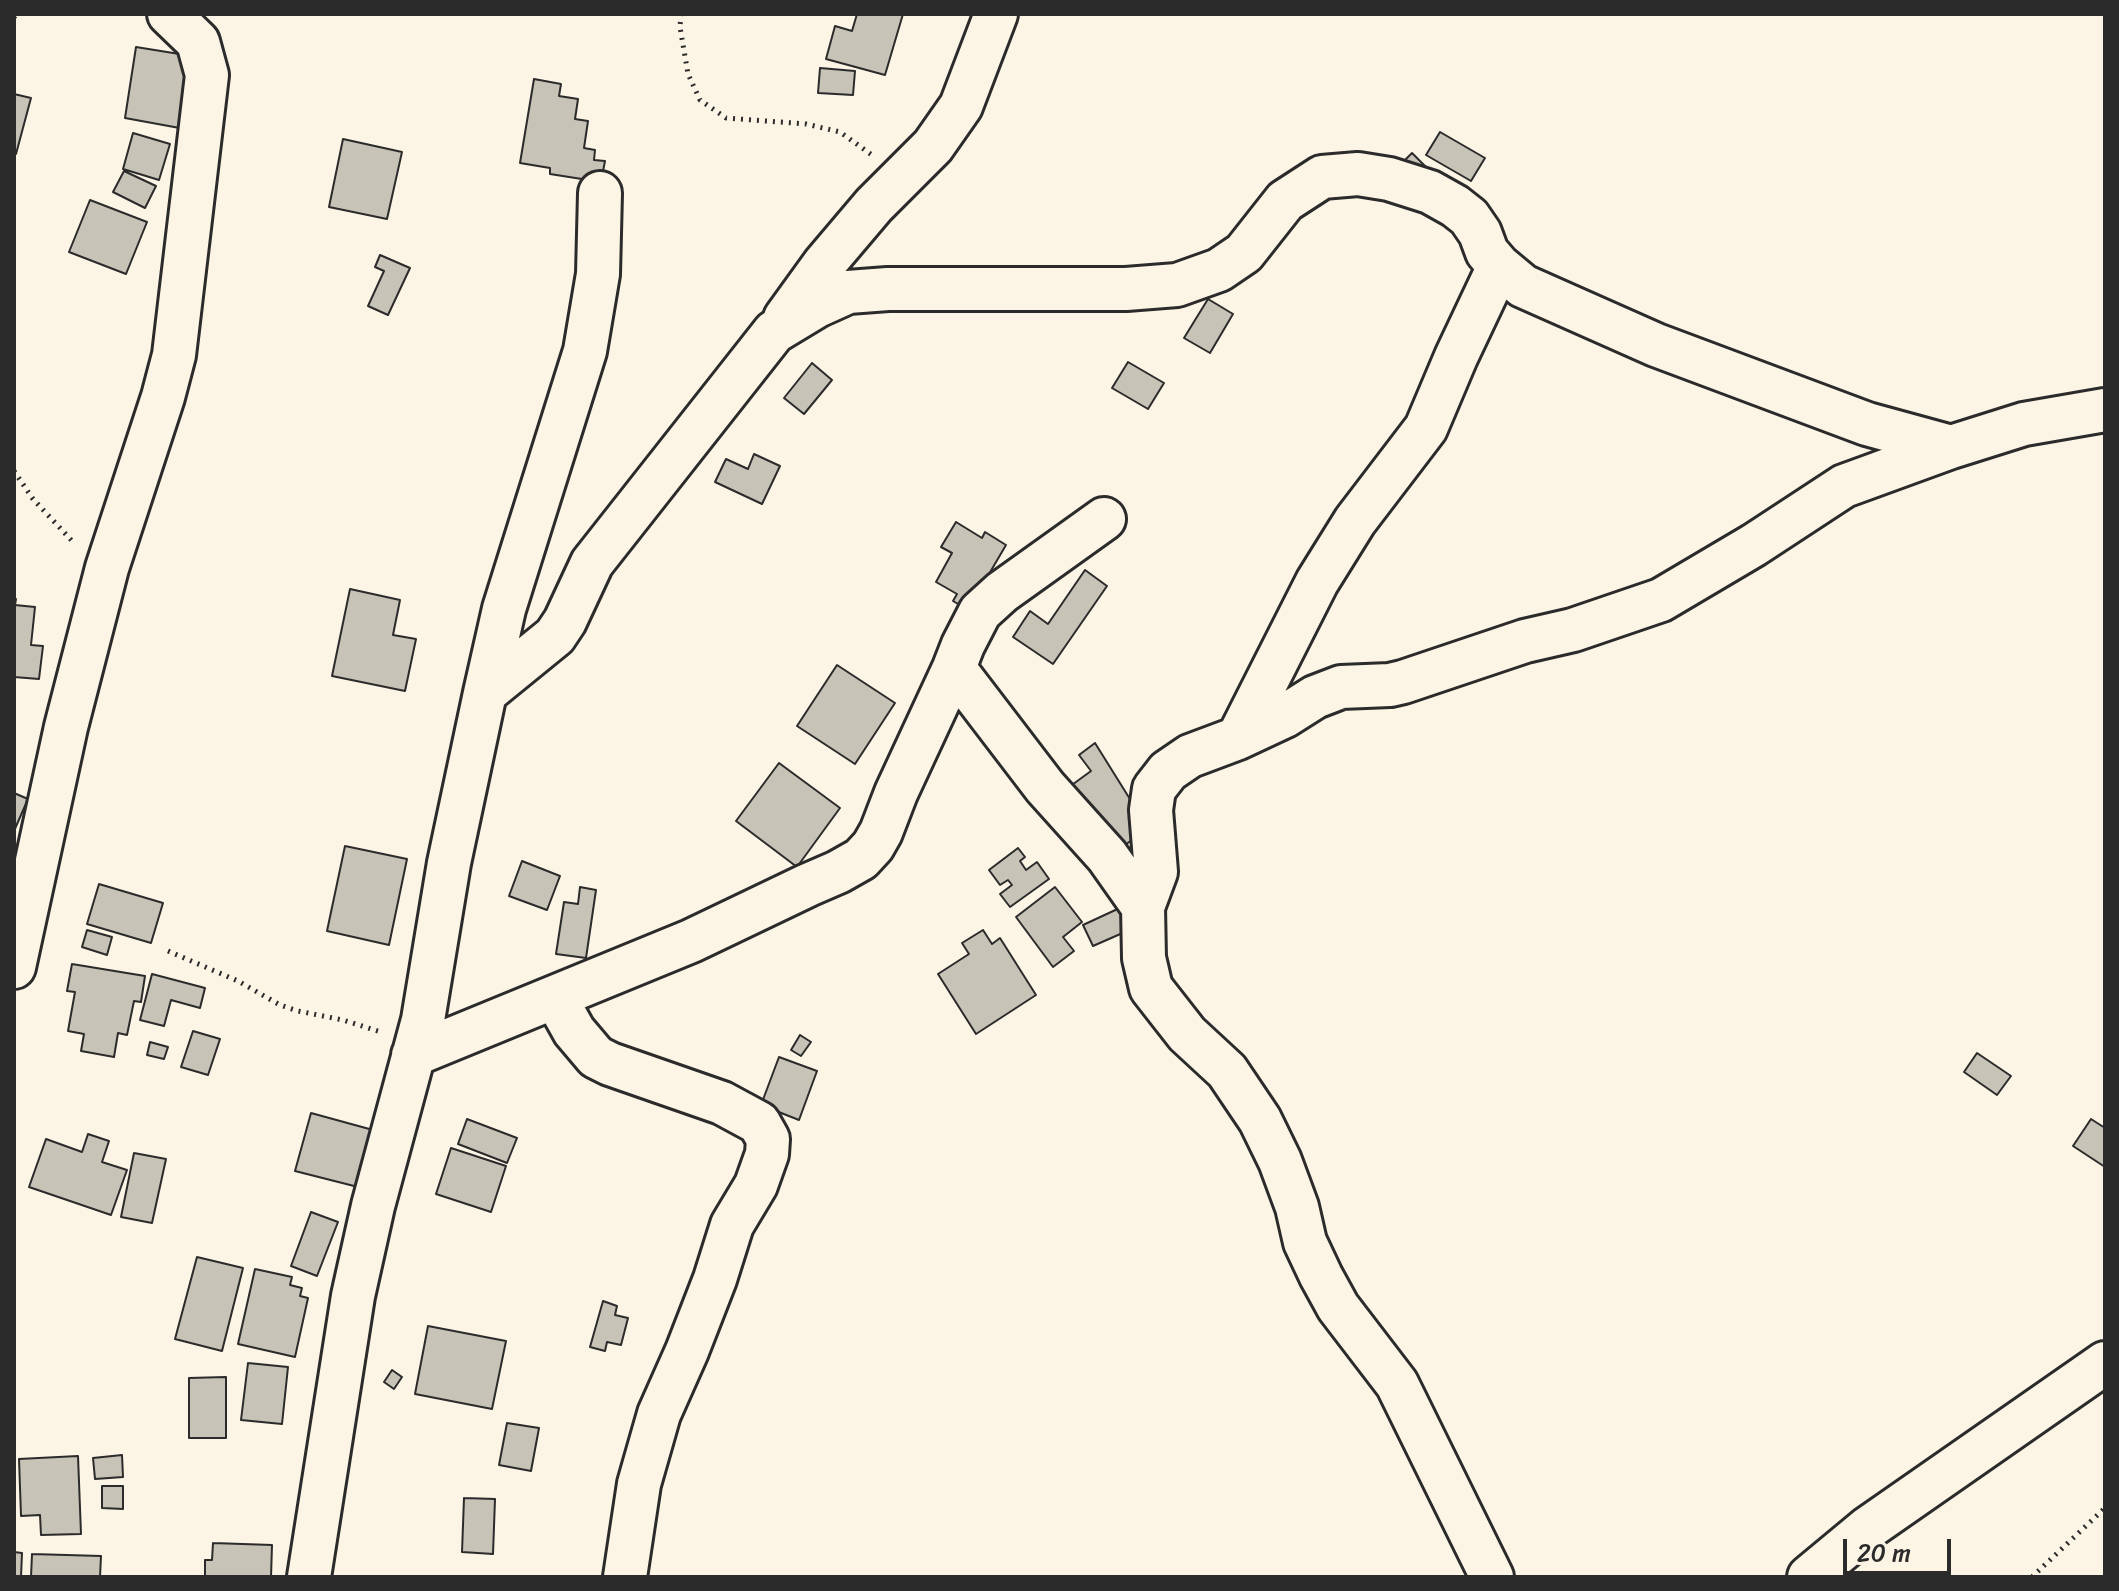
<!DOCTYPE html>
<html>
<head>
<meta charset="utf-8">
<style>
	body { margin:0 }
	#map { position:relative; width:2119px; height:1591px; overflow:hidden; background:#fcf5e5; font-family:Sriracha,sans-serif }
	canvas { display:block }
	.frame { position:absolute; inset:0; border:16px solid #2b2b2b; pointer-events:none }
	.scale { position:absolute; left:1843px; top:1539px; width:108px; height:36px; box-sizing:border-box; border:4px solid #2b2b2b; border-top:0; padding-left:10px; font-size:24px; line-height:28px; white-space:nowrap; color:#2b2b2b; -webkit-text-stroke:6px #fcf5e5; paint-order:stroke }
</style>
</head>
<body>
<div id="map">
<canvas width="2119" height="1591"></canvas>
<div class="frame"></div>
<div class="scale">20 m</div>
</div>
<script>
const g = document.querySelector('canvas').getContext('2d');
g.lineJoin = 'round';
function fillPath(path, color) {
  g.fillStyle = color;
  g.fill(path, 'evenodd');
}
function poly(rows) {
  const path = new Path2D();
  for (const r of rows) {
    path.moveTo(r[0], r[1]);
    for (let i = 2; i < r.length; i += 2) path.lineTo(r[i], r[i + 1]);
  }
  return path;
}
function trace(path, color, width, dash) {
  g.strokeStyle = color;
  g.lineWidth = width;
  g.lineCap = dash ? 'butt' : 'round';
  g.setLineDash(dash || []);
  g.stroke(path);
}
const building = poly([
	[857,14,903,14,885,75,826,59,835,26,852,31,857,14],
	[136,47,198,57,185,129,125,118,136,47],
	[820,68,855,71,853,95,818,93,820,68],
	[534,79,561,84,559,96,578,99,575,119,588,121,584,148,595,150,594,160,605,161,601,182,550,174,550,168,520,163,534,79],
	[14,94,31,98,16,154,14,153,14,94],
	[1440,132,1485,158,1471,181,1426,155,1440,132],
	[133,133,170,144,159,180,123,169,133,133],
	[343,139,402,152,387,219,329,207,343,139],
	[1412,153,1430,171,1400,165,1412,153],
	[124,171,156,186,145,208,113,192,124,171],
	[90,200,147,222,126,274,69,252,90,200],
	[380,255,410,268,388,315,368,306,384,271,375,267,380,255],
	[1208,299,1233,314,1210,353,1184,338,1208,299],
	[1128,362,1164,383,1148,409,1112,388,1128,362],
	[812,363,832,380,804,414,784,398,812,363],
	[754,454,780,466,762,504,715,482,726,459,748,469,754,454],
	[956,522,982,538,985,532,1006,545,968,610,953,601,957,594,936,582,952,553,941,547,956,522],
	[1085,570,1107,586,1053,664,1013,637,1030,611,1048,624,1085,570],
	[350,589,400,600,393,635,416,639,405,691,332,676,350,589],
	[14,599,16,599,15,605,35,607,31,645,43,646,39,679,14,677,14,599],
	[837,665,895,703,855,764,797,726,837,665],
	[1095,743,1148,828,1113,854,1065,790,1091,771,1079,755,1095,743],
	[779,763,840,808,797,867,736,821,779,763],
	[14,793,28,799,14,831,14,793],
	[345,846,407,859,389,945,327,931,345,846],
	[1018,848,1025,857,1020,861,1026,870,1037,862,1049,879,1010,907,1000,894,1012,885,1008,880,1000,885,989,870,1018,848],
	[522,861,560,876,547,910,509,896,522,861],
	[99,884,163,903,151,943,87,924,99,884],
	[580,887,596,890,586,958,556,954,564,902,578,904,580,887],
	[1055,887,1082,922,1063,937,1074,951,1053,967,1016,917,1055,887],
	[1124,906,1134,928,1093,946,1083,925,1124,906],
	[87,930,112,937,107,955,82,947,87,930],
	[983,930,992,944,1000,938,1036,995,976,1034,938,974,969,954,962,943,983,930],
	[72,964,145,976,141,1002,134,1001,127,1035,118,1033,114,1057,81,1051,84,1034,68,1031,75,992,67,991,72,964],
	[152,974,205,988,200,1008,171,1000,164,1026,140,1020,152,974],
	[193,1031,220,1039,208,1075,181,1067,193,1031],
	[800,1035,811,1042,801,1056,791,1050,800,1035],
	[150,1042,168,1047,164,1059,147,1055,150,1042],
	[1977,1053,2011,1076,1997,1095,1964,1072,1977,1053],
	[779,1057,817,1071,799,1120,761,1105,779,1057],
	[311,1113,373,1130,358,1187,295,1171,311,1113],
	[467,1119,517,1138,507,1163,458,1144,467,1119],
	[2091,1119,2105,1128,2105,1167,2073,1146,2091,1119],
	[88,1134,109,1141,102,1162,127,1170,111,1215,29,1187,46,1139,82,1152,88,1134],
	[451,1148,506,1166,491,1212,436,1194,451,1148],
	[134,1153,166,1159,152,1223,121,1217,134,1153],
	[311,1212,338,1222,317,1276,291,1266,311,1212],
	[197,1257,243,1268,222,1351,175,1339,197,1257],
	[255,1269,292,1277,290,1285,302,1288,300,1296,308,1298,295,1357,238,1344,255,1269],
	[603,1301,617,1306,615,1315,628,1318,621,1345,607,1342,605,1351,590,1347,603,1301],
	[428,1326,506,1341,492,1409,415,1394,428,1326],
	[248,1363,288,1367,282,1424,241,1420,248,1363],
	[392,1370,402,1377,394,1389,384,1382,392,1370],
	[226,1377,226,1438,189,1438,189,1378,226,1377],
	[507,1423,539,1428,531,1471,499,1465,507,1423],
	[122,1455,123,1477,95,1479,93,1458,122,1455],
	[78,1456,81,1534,41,1535,40,1515,21,1516,19,1459,78,1456],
	[102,1486,123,1486,123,1509,102,1508,102,1486],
	[464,1498,495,1499,493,1554,462,1552,464,1498],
	[213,1543,272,1545,271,1577,205,1577,205,1560,212,1560,213,1543],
	[14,1552,22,1553,21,1577,14,1577,14,1552],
	[32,1554,101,1556,100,1577,31,1577,32,1554]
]);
const path = poly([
	[681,14,680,27,688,74,700,100,726,118,806,124,840,132,872,155],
	[14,17,18,14],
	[14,471,33,499,74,543],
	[168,951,238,981,280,1005,298,1011,343,1020,381,1032],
	[2032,1577,2105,1508]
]);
const street = poly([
	[785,318,824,264,874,205,933,146,961,106,996,14],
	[954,668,1045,787,1107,856,1143,907,1144,958,1151,988,1187,1034,1227,1071,1260,1120,1280,1161,1297,1207,1305,1242,1321,1276,1338,1307,1397,1384,1492,1577],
	[485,693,555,636,565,621,592,563,774,332,817,306,848,292,888,289,1126,289,1177,285,1219,270,1244,253,1285,201,1322,177,1358,174,1389,179,1430,192,1455,206,1469,217,1480,233,1487,252,1499,266,1523,286,1656,345,1867,424,1951,447],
	[1238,738,1317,582,1355,521,1426,428,1456,357,1499,266],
	[1143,907,1156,872,1151,810,1154,789,1168,771,1190,756,1238,738,1285,716,1315,697,1341,687,1390,685,1403,682,1525,641,1573,630,1661,600,1754,545,1844,486,1951,447,2024,424,2105,410],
	[14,967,66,727,107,568,163,397,174,355,207,75,198,42,169,14],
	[555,997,574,1031,596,1057,610,1064,722,1103,759,1123,768,1139,767,1154,756,1185,732,1225,715,1279,687,1351,659,1414,639,1484,625,1577],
	[413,1055,691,941,808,885,838,872,861,859,873,846,881,832,896,793,954,668,963,645,980,612,1002,592,1104,519],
	[309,1577,353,1296,373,1206,423,1020,449,863,485,693,504,609,585,351,598,274,600,193],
	[1809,1577,1868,1528,2105,1363]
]);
fillPath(building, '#c8c3b7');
trace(building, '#2b2b2b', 2);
trace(street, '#2b2b2b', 48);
trace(path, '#2b2b2b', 5, [2, 6]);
trace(street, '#fcf5e5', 42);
</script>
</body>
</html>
